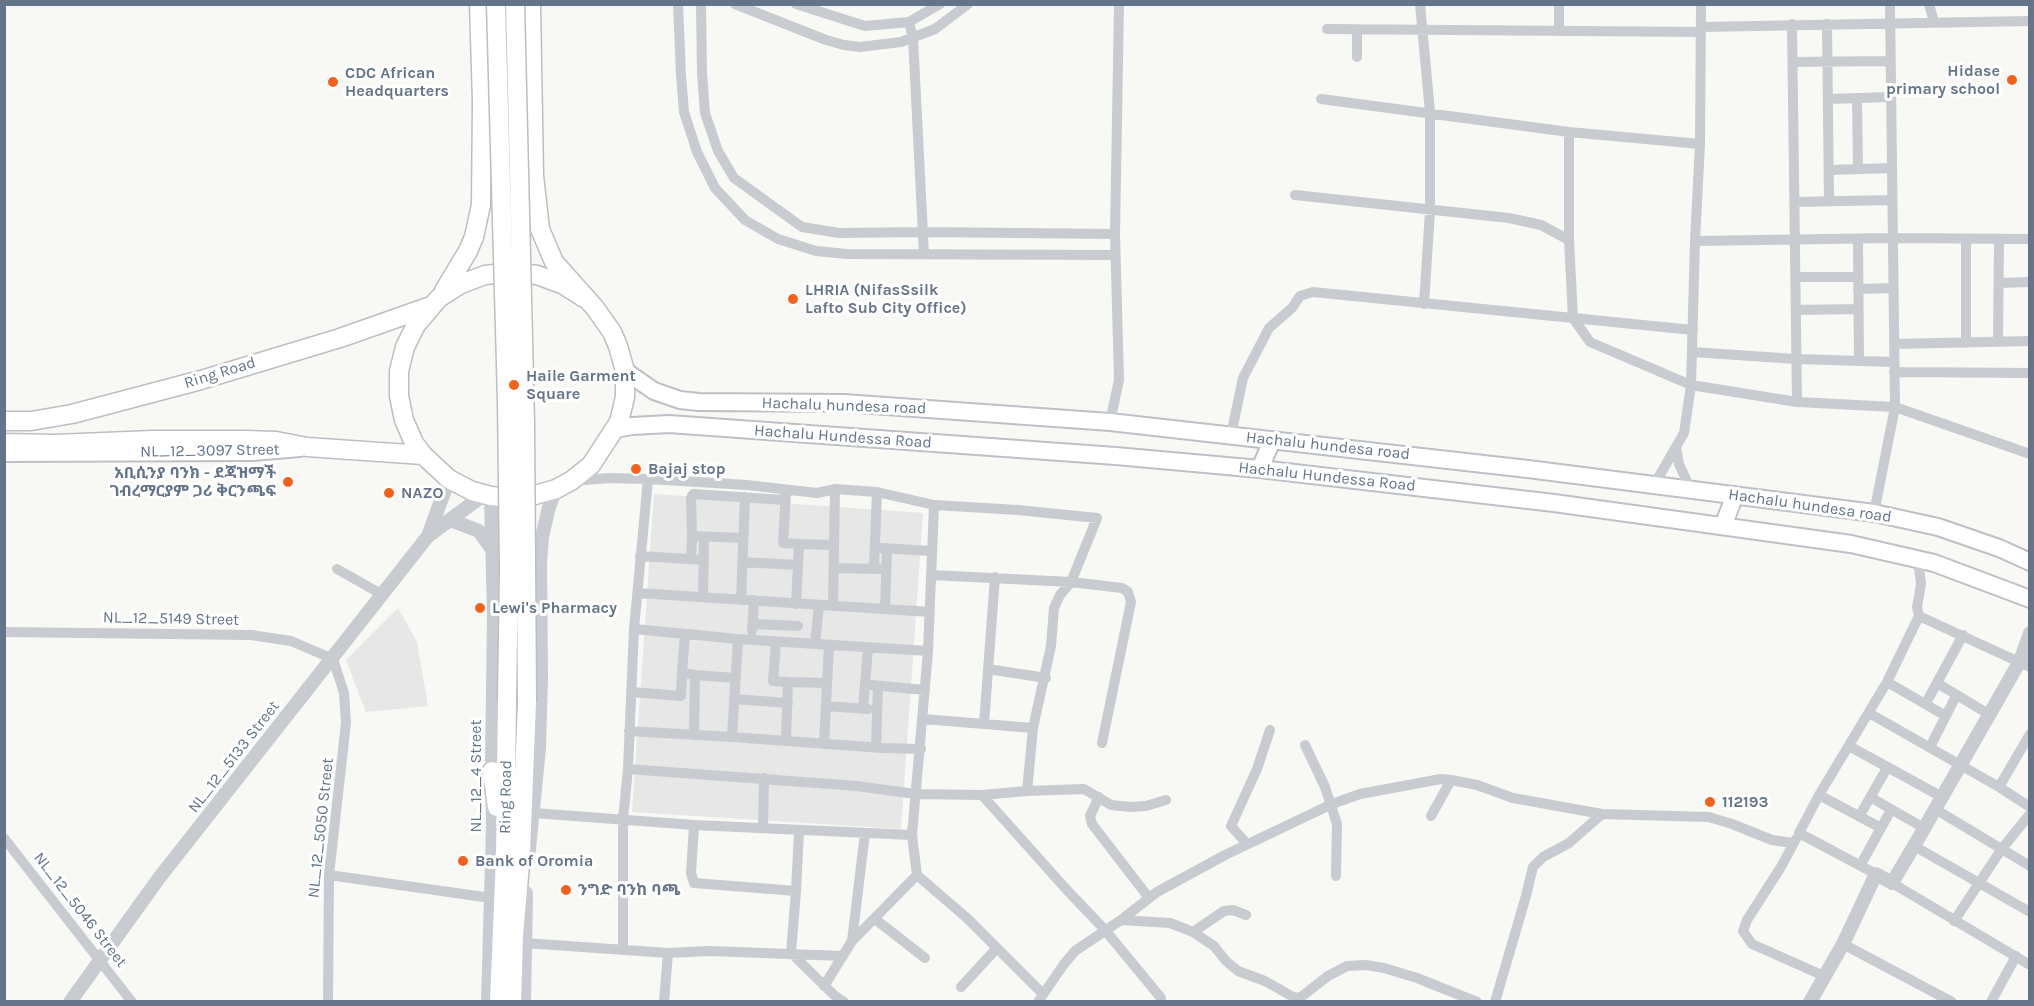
<!DOCTYPE html>
<html>
<head>
<meta charset="utf-8">
<style>
	body { margin:0 }
	#map { position:relative; width:2034px; height:1006px; overflow:hidden; background:#f8f8f5; font-family:Karla,sans-serif }
	canvas { display:block }
	.frame { position:absolute; inset:0; border:6px solid #647589; pointer-events:none }
</style>
</head>
<body>
<div id="map">
<canvas width="2034" height="1006"></canvas>
<div class="frame"></div>
</div>
<script>
const g = document.querySelector('canvas').getContext('2d');
g.lineJoin = 'round';
function fillPath(path, color) {
  g.fillStyle = color;
  g.fill(path, 'evenodd');
}
function poly(rows) {
  const path = new Path2D();
  for (const r of rows) {
    path.moveTo(r[0], r[1]);
    for (let i = 2; i < r.length; i += 2) path.lineTo(r[i], r[i + 1]);
  }
  return path;
}
function trace(path, color, width, dash) {
  g.strokeStyle = color;
  g.lineWidth = width;
  g.lineCap = dash ? 'butt' : 'round';
  g.setLineDash(dash || []);
  g.stroke(path);
}
function write(font, color, halo, rows, align = 'center') {
  g.font = font + ' Karla,"Noto Sans Ethiopic",sans-serif';
  g.lineWidth = 6;
  g.setLineDash([]);
  g.textBaseline = 'middle';
  g.strokeStyle = halo;
  g.fillStyle = color;
  for (const [text, x, y, turn = 0] of rows) {
    g.save();
    g.translate(x, y);
    g.rotate((+turn || 0) * Math.PI / 180);
    g.textAlign = isNaN(turn) ? turn : align;
    if (halo) g.strokeText(text, 0, 0);
    g.fillText(text, 0, 0);
    g.restore();
  }
}
const built = poly([
	[654,494,923,513,901,829,632,812],
	[398,608,417,642,428,706,366,712,346,660]
]);
const minor = poly([
	[678,4,681,75,684,112,697,152,715,188,745,220,778,239,816,251,847,254,1115,255],
	[701,4,702,73,705,113,718,151,734,178,802,227,839,233,923,232,1115,234],
	[735,4,826,40,844,45,860,47,901,42,935,29,968,4],
	[796,4,865,26,909,22,940,4],
	[1420,4,1430,112,1430,211,1424,304],
	[1929,4,1934,22],
	[909,22,913,38,924,254],
	[1792,24,1797,402],
	[1827,24,1829,201],
	[1701,27,2030,21],
	[1327,29,1701,32],
	[1357,29,1357,57],
	[1559,30,1559,4],
	[1793,62,1890,61],
	[1857,98,1858,169],
	[1321,99,1569,132,1700,144],
	[1828,99,1891,97],
	[1569,132,1569,240,1573,318,1590,342,1691,385,1797,402,1895,407,2030,454],
	[1829,170,1892,168],
	[1295,195,1509,218,1541,225,1569,240],
	[1794,202,1892,200],
	[1858,239,1859,361],
	[1695,241,1893,238,2030,239],
	[1795,277,1858,277],
	[1999,283,2030,282],
	[1858,289,1893,288],
	[1796,310,1858,309],
	[1998,342,1999,239],
	[1966,343,1966,239],
	[1894,344,2030,341],
	[1692,352,1796,359,1894,362],
	[1894,372,2030,373],
	[1110,422,1119,380,1115,234,1119,4],
	[1231,435,1243,378,1269,328,1292,308,1300,296,1313,292,1693,330],
	[1676,448,1679,464,1691,490],
	[574,481,609,478,648,479,747,485,817,493,835,489,877,492,934,505,1018,510,1097,518,1071,582,1060,595,1054,608,1051,646,1033,728,1027,791],
	[1654,485,1684,433,1691,385,1695,241,1700,144,1701,4],
	[786,493,783,543,799,544,796,604],
	[1874,513,1895,407,1890,4],
	[743,538,692,536,691,498,693,494,785,500],
	[799,544,834,545],
	[881,548,932,551],
	[640,556,704,560],
	[691,559,692,536],
	[742,562,798,565],
	[834,568,880,569],
	[874,568,877,492],
	[337,569,383,595],
	[931,575,1071,582,1122,588,1128,592,1131,602,1102,743],
	[638,593,930,612],
	[703,597,704,537],
	[741,600,745,497],
	[833,606,835,489],
	[885,609,887,548],
	[1919,616,2030,667],
	[753,624,798,626],
	[634,629,738,639,928,651],
	[752,631,754,600],
	[4,632,251,635,291,641,333,659,344,693,346,723,329,875,328,1002],
	[685,634,682,673,695,675,694,735],
	[776,642,773,681,788,682,786,740],
	[815,644,819,605],
	[988,669,1046,678],
	[695,675,735,678],
	[788,682,827,683],
	[1887,682,1946,716],
	[1937,683,1990,715],
	[871,685,925,690],
	[631,692,681,696,682,673],
	[734,699,788,703],
	[1926,703,1963,635],
	[826,706,868,709],
	[863,709,868,648],
	[1869,713,1999,787,2030,807],
	[923,719,1033,728],
	[984,724,995,577],
	[629,731,732,737,883,748,921,749],
	[732,737,738,639],
	[824,744,829,645],
	[1305,745,1325,787,1337,824,1336,876],
	[1849,746,1942,797],
	[1930,747,1956,696],
	[876,748,878,686],
	[628,769,857,786,915,794,982,795,1027,791,1084,789,1111,805,1130,807,1146,806,1166,800],
	[1999,787,2030,734],
	[982,795,1066,889,1105,930,1161,998],
	[1819,795,1881,828],
	[1099,797,1090,816,1092,824,1149,898],
	[1870,797,1924,828],
	[1935,809,2030,866],
	[534,813,694,825,912,835,928,651,934,505],
	[1860,815,1887,768],
	[1431,816,1451,780],
	[694,825,691,873,694,883,796,891,791,953,834,995,844,1002],
	[763,828,764,778],
	[4,838,132,1002],
	[1796,839,1781,867,1747,920,1743,931,1752,944,1824,976],
	[1247,844,1231,826,1257,769,1270,730],
	[1914,846,2030,912],
	[1861,864,1891,810],
	[1876,874,1799,833,1819,795,1887,682,1919,616,1917,607,1921,584,1918,560],
	[329,875,491,898],
	[917,875,968,919,1042,993],
	[1892,883,2030,965],
	[796,891,799,831],
	[875,919,925,958],
	[1121,920,1170,923,1193,932,1214,946,1226,961,1238,971,1265,981,1295,998,1301,997,1328,976,1347,966,1366,965,1384,968,1417,978,1477,1002],
	[1954,921,2001,850,2030,814],
	[1193,932,1224,911,1233,910,1246,915],
	[852,941,865,833],
	[525,943,668,953,664,1002],
	[1843,944,1952,1002],
	[623,950,623,819,628,769,634,629,648,479],
	[668,953,710,951,842,956],
	[824,986,852,941,917,875,912,835],
	[961,987,997,948],
	[1038,1002,1064,964,1075,951,1121,920,1157,892,1225,855,1332,804,1360,794,1441,779,1451,780,1477,785,1513,798,1602,814,1709,817,1732,824,1772,840,1793,843],
	[1495,1002,1526,896,1533,867,1543,857,1569,843,1602,814],
	[1991,1002,2016,956]
]);
const tertiary = poly([
	[450,520,479,531,491,548],
	[428,536,449,479],
	[528,859,539,748,541,678,540,562,542,537,549,507,556,489],
	[70,1002,159,878,428,536,485,494],
	[488,1002,493,826,492,771,494,613,491,496],
	[524,1002,526,893],
	[1810,1002,1843,944,1876,874,1892,883,1914,846,2020,661,2030,633]
]);
const primary = poly([
	[625,371,654,391,680,400,699,402,844,403,1110,422,1528,469,1874,513,1938,527,1999,548,2030,562],
	[615,429,632,426,669,424,1116,456,1260,469,1554,503,1851,544,1934,563,2030,599],
	[4,453,252,452,300,448],
	[1260,469,1272,440],
	[1723,526,1735,495]
]);
const trunk = poly([
	[531,4,534,176,540,229,554,262,595,308,612,332,618,346,625,371,625,397,619,422,591,465,571,481,556,489,535,495,513,498,491,496,472,491,449,479,423,455,414,443,404,420,399,396,399,371,405,347,416,325,439,298,461,284,485,275,511,272,537,275,562,284,584,298],
	[444,291,468,251,474,237,481,205,482,102,479,4],
	[4,421,31,421,72,414,201,380,340,338,431,306],
	[4,443,55,444,153,440,245,440,276,441,307,447,423,455],
	[492,771,497,807],
	[499,1002,505,856,507,701],
	[512,1002,514,936,521,852,527,702]
]);
const trunkBridge = poly([
	[496,4,507,401,509,570,507,701],
	[515,4,525,424,527,702]
]);
const markers = [
	[2012,80,6,"#f56118"],
	[333,82,6,"#f56118"],
	[793,299,6,"#f56118"],
	[514,385,6,"#f56118"],
	[636,469,6,"#f56118"],
	[288,482,6,"#f56118"],
	[389,493,6,"#f56118"],
	[480,608,6,"#f56118"],
	[1710,802,6,"#f56118"],
	[463,861,6,"#f56118"],
	[566,890,6,"#f56118"]
];
const poiNames = [
	["Hidase",2000,71,"right"],
	["primary school",2000,89,"right"],
	["CDC African",345,73],
	["Headquarters",345,91],
	["LHRIA (NifasSsilk",805,290],
	["Lafto Sub City Office)",805,308],
	["Haile Garment",526,376],
	["Square",526,394],
	["Bajaj stop",648,469],
	["አቢሲንያ ባንክ - ደጃዝማች",276,473,"right"],
	["ገብረማርያም ጋሪ ቅርንጫፍ",276,491,"right"],
	["NAZO",401,493],
	["Lewi's Pharmacy",492,608],
	["112193",1722,802],
	["Bank of Oromia",475,861],
	["ንግድ ባንከ ባጫ",578,890]
];
const streetNames = [
	["Ring Road",220,373,-17],
	["Hachalu hundesa road",844,406,2],
	["Hachalu Hundessa Road",843,437,4],
	["Hachalu hundesa road",1328,446,6],
	["NL_12_3097 Street",210,451,-1],
	["Hachalu Hundessa Road",1327,477,6],
	["Hachalu hundesa road",1810,506,8],
	["NL_12_5149 Street",171,619,1],
	["NL_12_5133 Street",234,757,-52],
	["NL_12_4 Street",476,776,-90],
	["Ring Road",506,797,-89],
	["NL_12_5050 Street",321,828,-84],
	["NL_12_5046 Street",80,910,52]
];
fillPath(built, '#e6e7e6');
trace(primary, '#bdc0c4', 20);
trace(trunk, '#bcbfc2', 21);
trace(minor, '#c8cbcf', 10);
trace(tertiary, '#c8cbcf', 14);
trace(primary, '#fff', 16);
trace(trunk, '#fff', 18);
trace(trunkBridge, '#bcbfc2', 21, []);
trace(trunkBridge, '#fff', 18);
for (const [x, y, r, color] of markers) {
  const dot = new Path2D();
  dot.arc(x, y, r, 0, 2 * Math.PI);
  g.fillStyle = color;
  g.fill(dot);
  trace(dot, '#fff', 2);
}
write('bold 16px', '#647589', '#fff', poiNames, 'left');
write('16px', '#647589', '#fff', streetNames);
</script>
</body>
</html>
